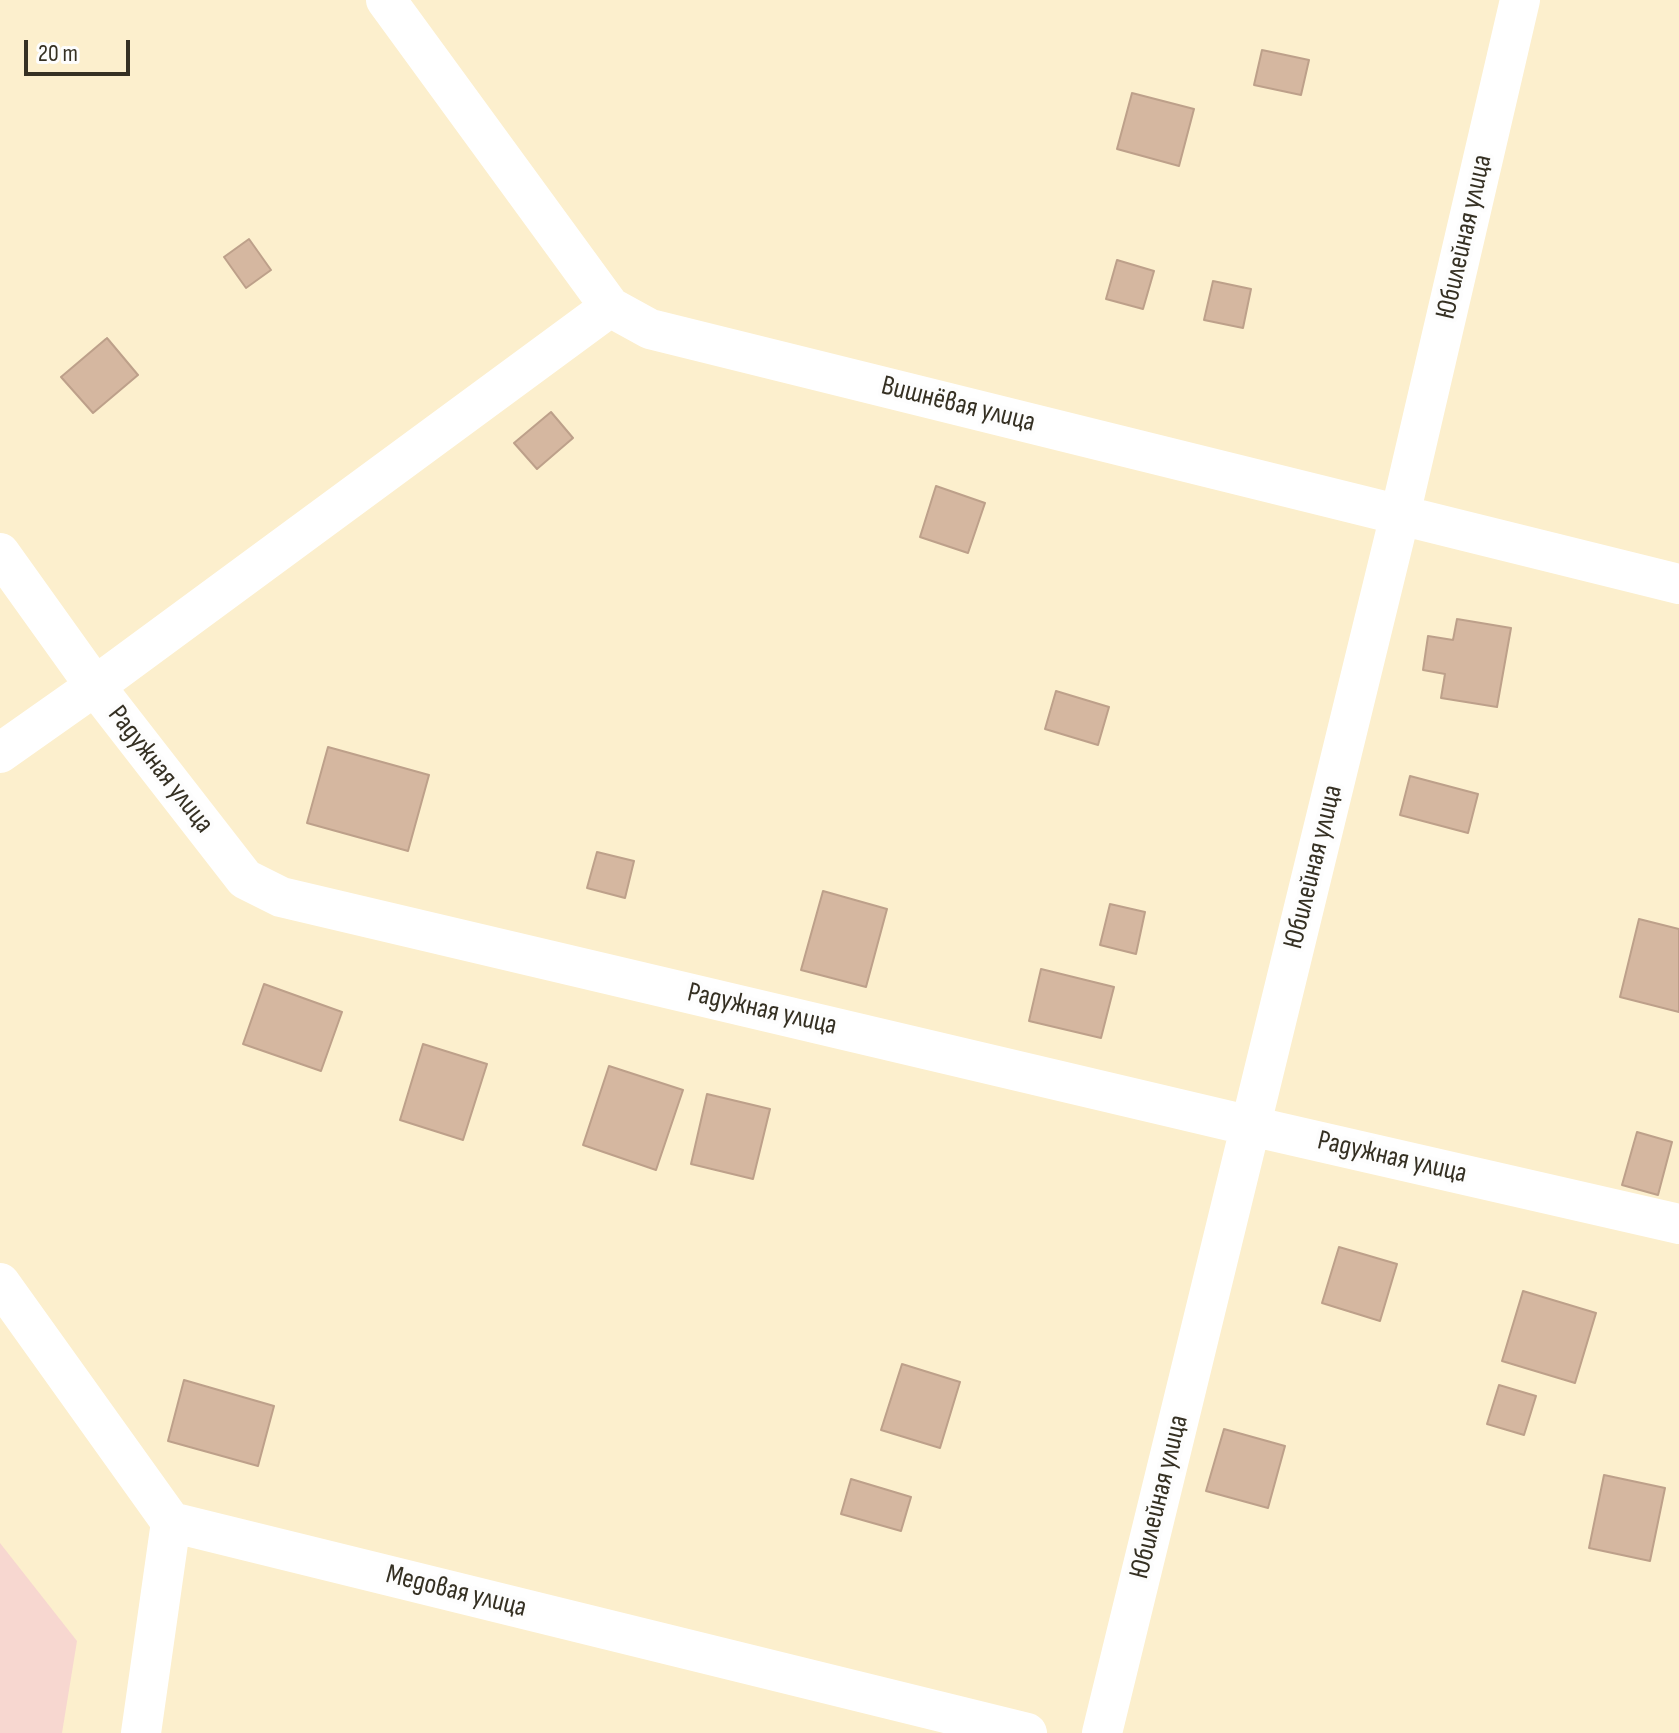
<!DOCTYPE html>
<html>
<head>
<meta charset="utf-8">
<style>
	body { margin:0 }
	#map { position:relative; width:1679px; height:1733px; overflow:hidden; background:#fcefcd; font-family:"Sofia Sans Condensed",sans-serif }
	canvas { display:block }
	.scale { position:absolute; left:24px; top:40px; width:106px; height:36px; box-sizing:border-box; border:4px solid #353023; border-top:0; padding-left:10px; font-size:24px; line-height:28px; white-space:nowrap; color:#353023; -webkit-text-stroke:6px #fdfdfd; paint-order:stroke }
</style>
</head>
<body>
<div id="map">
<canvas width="1679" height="1733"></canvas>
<div class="scale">20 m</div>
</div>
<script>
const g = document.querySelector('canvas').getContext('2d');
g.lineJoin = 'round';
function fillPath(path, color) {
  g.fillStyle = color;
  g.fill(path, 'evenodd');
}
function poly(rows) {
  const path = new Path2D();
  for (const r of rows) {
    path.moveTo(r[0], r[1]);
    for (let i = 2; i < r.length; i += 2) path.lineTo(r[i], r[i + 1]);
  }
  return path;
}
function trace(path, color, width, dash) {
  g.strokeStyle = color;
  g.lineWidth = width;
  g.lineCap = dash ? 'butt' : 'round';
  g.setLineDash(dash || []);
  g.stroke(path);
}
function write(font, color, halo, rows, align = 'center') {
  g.font = font + ' "Sofia Sans Condensed",sans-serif';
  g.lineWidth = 8;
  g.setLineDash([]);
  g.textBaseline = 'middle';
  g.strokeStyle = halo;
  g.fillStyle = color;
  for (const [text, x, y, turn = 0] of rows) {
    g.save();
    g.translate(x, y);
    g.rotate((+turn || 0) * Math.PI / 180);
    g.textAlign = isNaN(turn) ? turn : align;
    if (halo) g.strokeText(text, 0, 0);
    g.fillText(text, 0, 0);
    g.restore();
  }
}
const green = poly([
	[0,1543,77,1641,62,1733,0,1733]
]);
const building = poly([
	[1262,50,1309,60,1301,95,1254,85,1262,50],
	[1132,93,1194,109,1179,166,1117,149,1132,93],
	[249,239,271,270,246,288,224,257,249,239],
	[1117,260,1154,271,1143,309,1106,299,1117,260],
	[1213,281,1251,289,1243,328,1204,320,1213,281],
	[107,338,138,375,93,413,61,377,107,338],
	[551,412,573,438,537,469,514,443,551,412],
	[936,486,985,503,968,553,920,537,936,486],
	[1457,619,1511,628,1497,707,1441,698,1445,674,1423,670,1428,636,1453,640,1457,619],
	[1056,691,1109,707,1098,745,1045,729,1056,691],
	[328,747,429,775,408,851,307,823,328,747],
	[1410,776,1478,794,1468,833,1400,815,1410,776],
	[597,852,634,861,625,898,587,888,597,852],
	[823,891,887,909,866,987,801,970,823,891],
	[1110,904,1145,912,1136,954,1100,945,1110,904],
	[1639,919,1679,929,1679,1012,1620,997,1639,919],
	[1041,969,1114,987,1101,1038,1029,1021,1041,969],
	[264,984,342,1012,321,1071,243,1044,264,984],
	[423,1044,487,1064,463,1140,400,1120,423,1044],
	[609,1066,683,1090,656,1170,583,1145,609,1066],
	[707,1094,770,1109,753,1179,691,1164,707,1094],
	[1637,1132,1672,1142,1658,1195,1622,1185,1637,1132],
	[1339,1247,1397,1264,1380,1321,1322,1303,1339,1247],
	[1523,1291,1596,1313,1575,1383,1502,1361,1523,1291],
	[902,1364,960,1382,940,1448,881,1430,902,1364],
	[184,1380,274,1406,258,1466,168,1441,184,1380],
	[1499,1385,1536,1396,1524,1435,1487,1424,1499,1385],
	[1224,1429,1285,1446,1268,1508,1206,1491,1224,1429],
	[1604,1475,1665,1488,1650,1561,1589,1548,1604,1475],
	[851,1479,911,1497,901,1531,841,1514,851,1479]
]);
const minor = poly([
	[386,0,610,307,650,329,1679,584],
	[0,553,95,686,245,879,281,897,1251,1126,1679,1224],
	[0,753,95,686,610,307],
	[0,1283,171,1522,1027,1733],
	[141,1733,171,1522],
	[1102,1733,1400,515,1520,0]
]);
const streetNames = [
	["Юбилейная улица",1465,237,-77],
	["Вишнёвая улица",958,405,14],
	["Радужная улица",160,770,52],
	["Юбилейная улица",1314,867,-76],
	["Радужная улица",762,1010,13],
	["Радужная улица",1392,1158,13],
	["Юбилейная улица",1160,1497,-76],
	["Медовая улица",456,1592,14]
];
fillPath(green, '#f7d7d0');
fillPath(building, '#d5b7a0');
trace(building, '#bda08a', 2);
trace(minor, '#fff', 40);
write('28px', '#353023', '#fdfdfd', streetNames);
</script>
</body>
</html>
